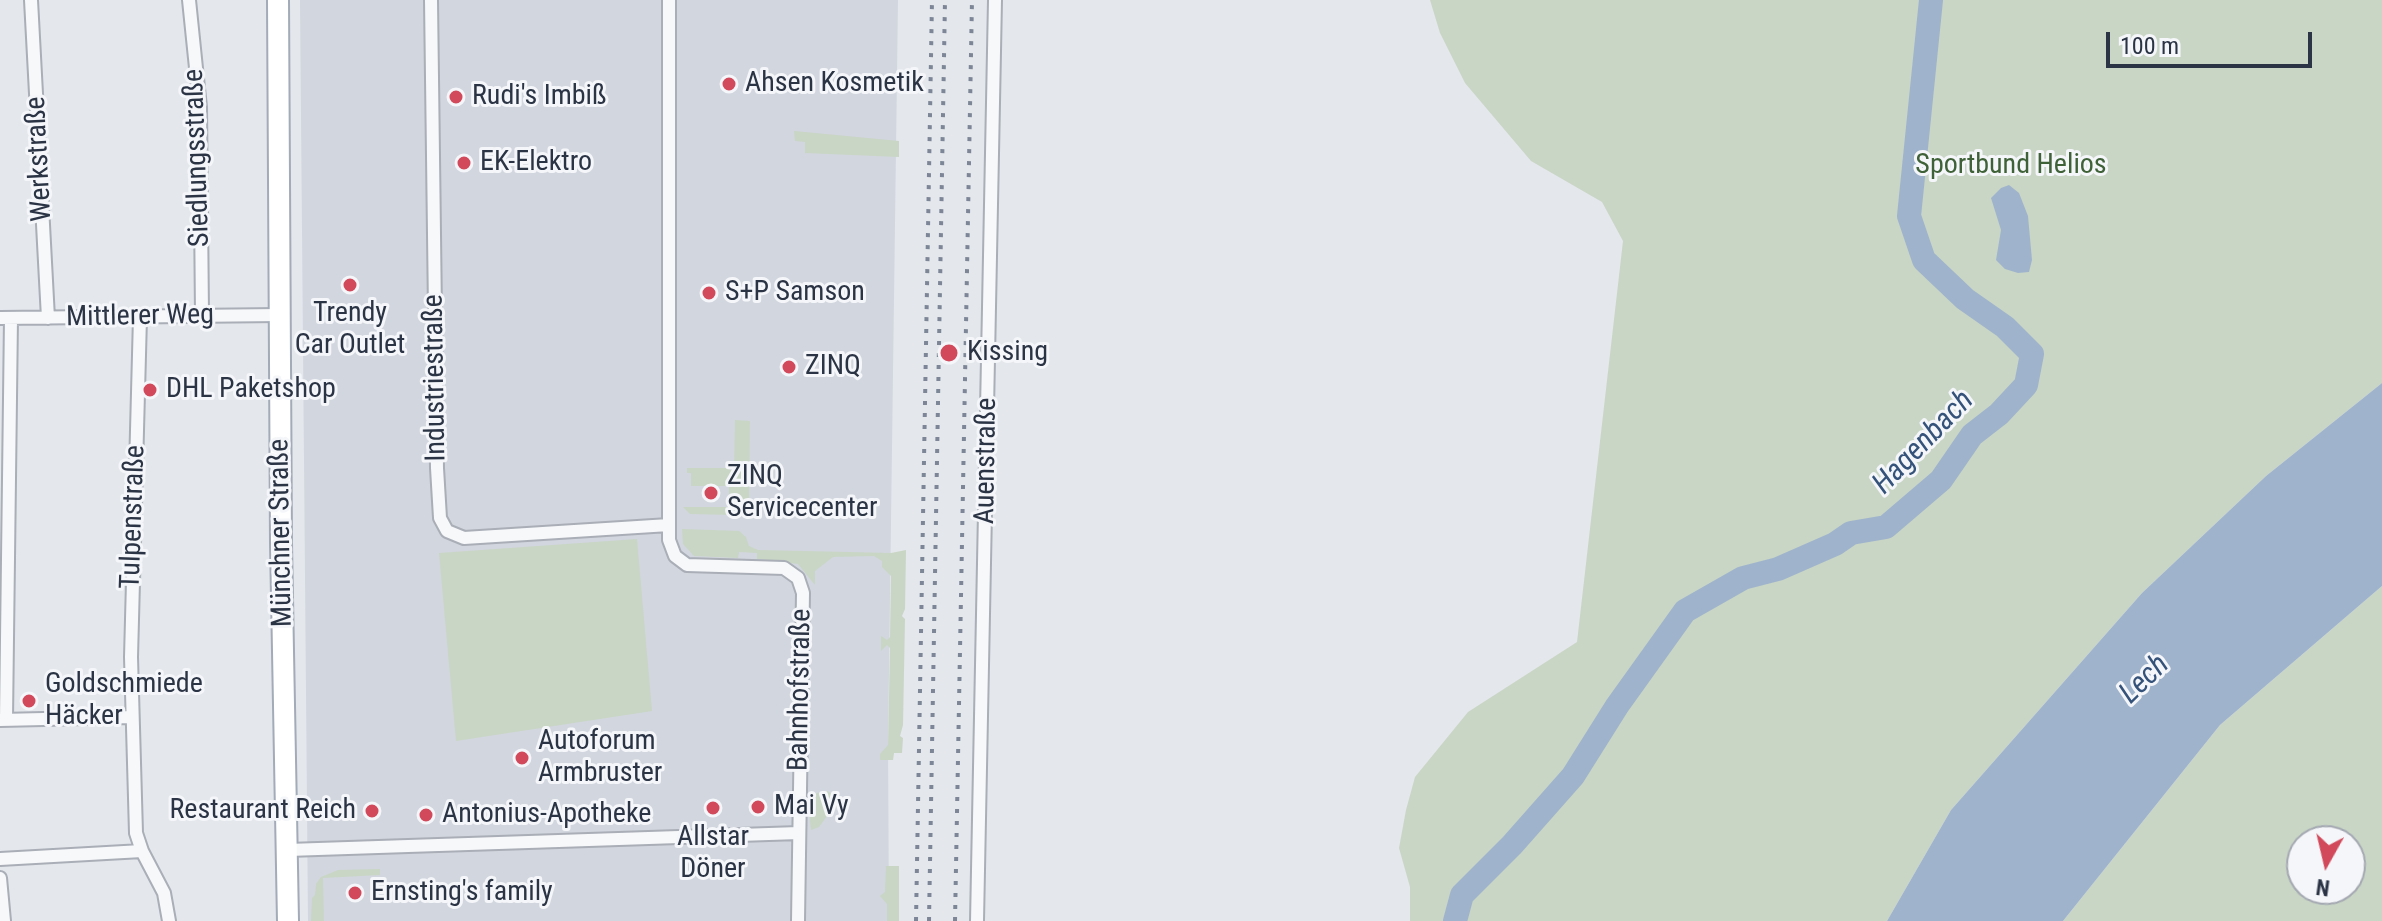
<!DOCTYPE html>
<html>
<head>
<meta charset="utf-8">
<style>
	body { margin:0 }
	#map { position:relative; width:2382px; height:921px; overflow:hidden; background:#e4e7ec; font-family:"Roboto Condensed",sans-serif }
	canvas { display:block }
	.north { position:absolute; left:2286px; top:825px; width:80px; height:80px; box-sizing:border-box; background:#f4f6f9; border:2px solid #a4a8b1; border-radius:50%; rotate:188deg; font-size:22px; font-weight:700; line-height:32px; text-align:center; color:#2b3445 }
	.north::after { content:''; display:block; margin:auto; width:28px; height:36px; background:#d1495b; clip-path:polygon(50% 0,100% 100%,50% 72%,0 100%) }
	.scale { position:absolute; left:2106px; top:32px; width:206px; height:36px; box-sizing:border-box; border:4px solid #2b3445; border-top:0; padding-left:10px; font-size:24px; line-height:28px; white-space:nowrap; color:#2b3445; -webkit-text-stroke:6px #f4f6f9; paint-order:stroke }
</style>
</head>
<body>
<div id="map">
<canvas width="2382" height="921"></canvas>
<div class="north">N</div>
<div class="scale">100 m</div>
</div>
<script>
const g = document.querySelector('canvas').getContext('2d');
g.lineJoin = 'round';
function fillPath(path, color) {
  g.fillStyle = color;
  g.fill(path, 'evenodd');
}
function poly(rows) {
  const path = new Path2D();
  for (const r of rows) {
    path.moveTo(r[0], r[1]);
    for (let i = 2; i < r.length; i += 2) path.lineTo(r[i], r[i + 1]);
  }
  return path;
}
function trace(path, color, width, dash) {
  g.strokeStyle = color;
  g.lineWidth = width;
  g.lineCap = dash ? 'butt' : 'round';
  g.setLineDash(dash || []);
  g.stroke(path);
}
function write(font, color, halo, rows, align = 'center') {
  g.font = font + ' "Roboto Condensed",sans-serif';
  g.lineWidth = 6;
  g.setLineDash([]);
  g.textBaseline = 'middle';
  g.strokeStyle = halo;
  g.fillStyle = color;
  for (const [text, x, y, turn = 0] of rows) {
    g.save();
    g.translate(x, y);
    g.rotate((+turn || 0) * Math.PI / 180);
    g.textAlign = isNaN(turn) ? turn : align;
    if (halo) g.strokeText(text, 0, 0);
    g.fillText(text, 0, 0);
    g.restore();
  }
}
const built = poly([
	[300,0,898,0,888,745,889,921,308,921]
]);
const green = poly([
	[1430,0,2382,0,2382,383,2266,476,2142,593,1951,810,1887,921,1410,921,1410,887,1399,848,1406,810,1415,777,1468,712,1577,642,1623,241,1602,202,1531,161,1465,83,1440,33],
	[794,131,899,141,899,157,805,153,805,142,795,141],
	[735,420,750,421,749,504,743,511,734,515,690,514,683,507,729,507,729,486,691,486,691,473,687,473,687,468,728,468,734,473],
	[682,529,739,531,746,537,749,546,758,550,891,553,906,550,905,609,902,616,905,619,903,725,900,736,903,738,902,753,894,753,893,760,880,760,880,754,888,745,890,648,887,645,881,651,881,636,887,640,890,637,891,576,882,567,882,561,874,556,833,557,815,571,815,585,798,564,757,559,757,553,739,552,738,558,694,556,683,544],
	[637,539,652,711,456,741,439,553],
	[2382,586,2382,921,2063,921,2220,725],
	[2302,841,2350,841,2350,889,2302,889],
	[827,791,835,796,836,804,819,827,811,830,808,804,817,793],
	[886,866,899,866,899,921,887,921,887,904,880,896,885,892],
	[380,869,380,875,323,878,324,921,311,921,312,898,315,895,316,884,321,877,338,870]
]);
const water = poly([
	[2009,185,2019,193,2028,216,2032,260,2029,272,2018,273,2005,269,1996,260,2001,230,1991,198,2001,188],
	[2382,383,2382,586,2220,725,2063,921,1887,921,1951,810,2142,593,2266,476]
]);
const river = poly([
	[1455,921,1462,895,1512,845,1573,776,1617,706,1685,611,1743,578,1778,569,1835,544,1851,533,1886,527,1941,480,1972,435,1999,414,2026,385,2032,354,2005,327,1965,299,1924,260,1909,216,1931,0]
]);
const street = poly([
	[31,0,48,318],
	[189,0,200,107,202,315],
	[431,0,437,468,440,518,447,531,464,538,669,525],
	[669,0,669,540,675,556,687,565,784,568,798,578,803,593,798,921],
	[140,317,131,657,136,833,142,851],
	[0,318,280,315],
	[6,719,11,318],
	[0,720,131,717],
	[288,850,799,833],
	[0,859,142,851,164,893,169,921],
	[0,878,4,921],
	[977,921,995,0]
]);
const primary = poly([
	[278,0,281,543,288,921]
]);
const rail = poly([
	[916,921,932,0],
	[929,921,945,0],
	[955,921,972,0]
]);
const markers = [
	[729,84,8,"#d1495b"],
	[456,97,8,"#d1495b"],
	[464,163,8,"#d1495b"],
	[350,285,8,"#d1495b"],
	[709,293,8,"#d1495b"],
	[949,353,10,"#d1495b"],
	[789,367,8,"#d1495b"],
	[150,390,8,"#d1495b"],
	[711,493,8,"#d1495b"],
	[29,701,8,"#d1495b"],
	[522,758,8,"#d1495b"],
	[758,807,8,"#d1495b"],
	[713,808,8,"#d1495b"],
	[372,811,8,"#d1495b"],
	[426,815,8,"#d1495b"],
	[355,893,8,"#d1495b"]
];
const poiNames = [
	["Ahsen Kosmetik",745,84],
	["Rudi's Imbiß",472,97],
	["EK-Elektro",480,163],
	["S+P Samson",725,293],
	["Trendy",350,314,"center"],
	["Car Outlet",350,346,"center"],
	["Kissing",967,353],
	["ZINQ",805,367],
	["DHL Paketshop",166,390],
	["ZINQ",727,477],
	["Servicecenter",727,509],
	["Goldschmiede",45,685],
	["Häcker",45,717],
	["Autoforum",538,742],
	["Armbruster",538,774],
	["Mai Vy",774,807],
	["Restaurant Reich",356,811,"right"],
	["Antonius-Apotheke",442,815],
	["Allstar",713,838,"center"],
	["Döner",713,870,"center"],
	["Ernsting's family",371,893]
];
const streetNames = [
	["Siedlungsstraße",198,158,-92],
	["Werkstraße",40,159,-93],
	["Mittlerer Weg",140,317,-1],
	["Industriestraße",436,378,-91],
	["Auenstraße",987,461,-89],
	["Tulpenstraße",134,517,-88],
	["Münchner Straße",282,533,-91],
	["Bahnhofstraße",801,690,-89]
];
const parkNames = [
	["Sportbund Helios",2011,166]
];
const waterNames = [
	["Hagenbach",1924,443,-46],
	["Lech",2145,680,-44]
];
fillPath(built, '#d2d6de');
fillPath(green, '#c9d6c5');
fillPath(water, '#9fb4cc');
trace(river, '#9fb4cc', 24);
trace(street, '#a9aeb7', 16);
trace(primary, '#a3abb8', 24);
trace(street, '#f7f8fa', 12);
trace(primary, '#fff', 20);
trace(rail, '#7d8696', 4, [4, 8]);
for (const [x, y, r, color] of markers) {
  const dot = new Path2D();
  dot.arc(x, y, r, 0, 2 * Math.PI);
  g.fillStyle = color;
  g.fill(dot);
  trace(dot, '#f4f6f9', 3);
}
write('28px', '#2b3445', '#f4f6f9', poiNames, 'left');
write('28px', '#2b3445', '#f4f6f9', streetNames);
write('28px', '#3f6138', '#f4f6f9', parkNames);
write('italic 30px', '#34527a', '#f4f6f9', waterNames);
</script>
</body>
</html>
